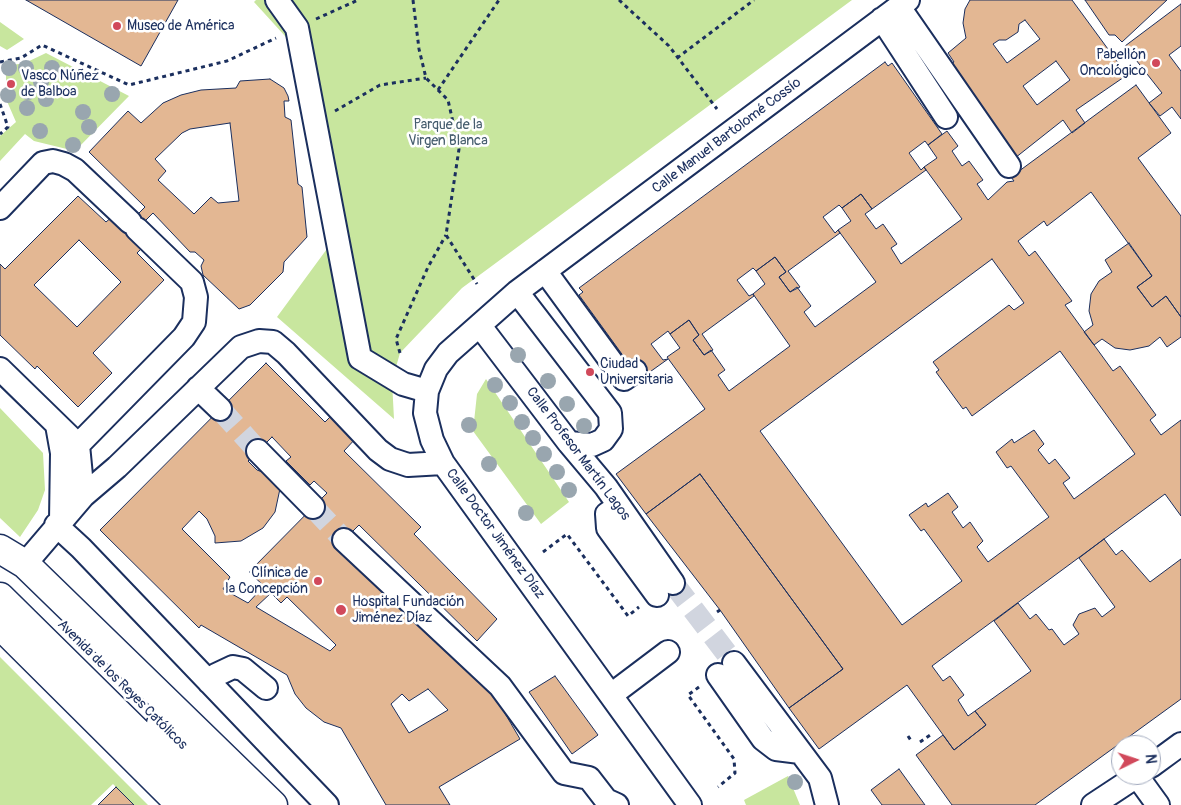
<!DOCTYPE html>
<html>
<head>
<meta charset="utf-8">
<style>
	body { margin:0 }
	#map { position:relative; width:1181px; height:805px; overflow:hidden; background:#fff; font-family:Pangolin,sans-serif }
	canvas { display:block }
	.north { position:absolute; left:1111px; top:735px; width:50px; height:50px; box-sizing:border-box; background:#fff; border:1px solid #a4acbf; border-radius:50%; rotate:86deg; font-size:14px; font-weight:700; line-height:20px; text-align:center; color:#1b2f5e }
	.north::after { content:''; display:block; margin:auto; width:18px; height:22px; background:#d1495b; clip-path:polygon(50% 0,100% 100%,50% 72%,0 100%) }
</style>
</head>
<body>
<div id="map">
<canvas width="1181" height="805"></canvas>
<div class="north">N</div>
</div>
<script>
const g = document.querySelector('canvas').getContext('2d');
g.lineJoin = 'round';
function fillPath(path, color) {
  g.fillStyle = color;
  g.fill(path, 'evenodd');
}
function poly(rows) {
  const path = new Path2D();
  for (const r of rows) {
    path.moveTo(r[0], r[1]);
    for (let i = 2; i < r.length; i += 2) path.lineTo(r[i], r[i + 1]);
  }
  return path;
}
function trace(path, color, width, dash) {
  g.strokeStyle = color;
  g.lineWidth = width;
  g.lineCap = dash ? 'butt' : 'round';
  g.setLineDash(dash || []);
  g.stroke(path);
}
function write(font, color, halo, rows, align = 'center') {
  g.font = font + ' Pangolin,sans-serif';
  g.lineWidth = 5;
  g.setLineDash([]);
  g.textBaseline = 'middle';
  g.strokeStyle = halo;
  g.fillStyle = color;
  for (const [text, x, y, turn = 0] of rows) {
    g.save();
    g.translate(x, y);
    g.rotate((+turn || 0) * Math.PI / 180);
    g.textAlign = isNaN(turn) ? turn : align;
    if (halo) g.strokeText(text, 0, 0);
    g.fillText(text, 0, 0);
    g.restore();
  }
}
const green = poly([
	[256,0,852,0,462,288,400,353,392,381,394,419,277,317,332,242,315,69,254,2],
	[0,22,24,39,7,50,0,46],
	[46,53,129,96,75,151,34,141,25,134,0,161,0,136,16,122,6,99,6,66,25,63],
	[486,379,569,502,541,524,473,431,477,394],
	[0,408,43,453,45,490,38,510,20,537,0,518],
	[0,657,148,805,134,805,113,784,91,805,0,805],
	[788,776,800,805,746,805,744,800]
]);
const building = poly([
	[26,0,178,0,141,66,26,0],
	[970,0,1072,0,1127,75,1076,110,1085,123,1072,133,1063,120,1015,158,948,66,954,62,948,53,966,38,963,23,965,9,970,0],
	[1025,20,1040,39,1007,63,993,44,999,40,1006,40,1018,32,1019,24,1025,20],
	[1056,61,1070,80,1037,105,1023,86,1056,61],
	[1085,0,1167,0,1122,42,1115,35,1109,35,1085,0],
	[1181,4,1181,46,1169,55,1181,71,1181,119,1172,107,1160,116,1149,103,1162,93,1125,46,1181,4],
	[885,62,888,66,892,63,942,134,928,145,925,141,909,153,921,170,924,167,926,170,872,209,861,194,842,208,839,205,823,217,835,233,838,230,840,233,788,271,800,287,790,292,779,277,786,272,775,257,756,271,753,268,737,280,749,296,753,294,754,296,702,334,713,350,704,355,693,340,699,335,689,320,670,334,668,331,651,344,663,360,668,359,640,379,579,295,583,292,579,288,885,62],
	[270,79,284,88,288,96,289,101,284,101,285,117,291,120,298,184,302,187,307,237,284,262,283,272,250,305,239,309,203,275,201,266,204,260,195,252,190,252,153,213,132,234,144,246,137,253,164,280,93,353,112,373,78,407,37,366,35,369,0,335,0,264,5,269,78,196,106,222,113,216,125,227,145,207,89,152,128,111,141,123,163,103,181,95,201,90,236,88,240,81,270,79],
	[230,123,239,201,218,203,211,197,194,214,158,180,166,171,155,159,182,133,190,129,230,123],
	[79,240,121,282,77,327,34,285,79,240],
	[1136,85,1171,133,1138,158,1181,216,1181,317,1166,296,1152,307,1137,287,1152,276,1091,192,1047,226,1044,221,1018,241,1029,256,1035,251,1072,301,1065,305,1113,371,1120,366,1156,415,1150,420,1161,435,1181,420,1181,516,1165,494,932,666,943,681,950,676,964,695,958,700,968,716,975,711,986,725,954,750,907,685,819,749,789,708,843,669,700,474,646,514,616,474,705,409,667,357,680,348,670,334,689,320,699,335,693,340,704,355,711,350,725,370,718,375,729,391,790,346,753,294,765,284,756,271,775,257,786,272,779,277,790,292,797,287,811,306,804,312,815,327,876,282,838,230,851,221,842,208,861,194,872,209,865,214,876,229,883,224,897,244,891,248,901,264,962,219,924,167,937,158,928,145,947,131,958,146,952,151,962,166,969,161,983,180,977,184,988,200,1007,182,1014,181,1011,177,1136,85],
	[992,259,1024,303,1014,310,1009,305,933,362,939,370,936,372,963,409,966,407,972,416,1060,351,1135,454,1074,499,1063,483,1070,478,1055,459,1049,464,1038,450,1044,444,1034,430,1014,443,1012,439,996,452,1007,468,1011,466,1049,517,988,562,977,547,983,541,970,522,963,528,952,512,958,507,948,493,928,507,926,503,909,515,921,531,924,529,962,581,902,625,760,431,992,259],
	[1129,243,1152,276,1137,287,1152,307,1166,296,1181,317,1181,337,1167,347,1160,337,1149,346,1130,350,1115,348,1102,339,1094,345,1084,332,1093,325,1089,311,1091,294,1099,281,1112,272,1105,260,1129,243],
	[266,363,325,422,333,414,357,437,344,451,421,527,414,534,497,619,477,641,359,525,340,544,489,686,520,739,439,787,450,805,386,805,341,728,324,722,306,708,295,694,287,675,201,625,199,628,100,530,266,363],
	[272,437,291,457,286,461,310,485,314,481,327,493,249,572,264,586,248,603,223,589,230,577,182,529,199,511,207,519,215,536,215,543,241,541,263,528,275,512,281,484,275,477,257,470,248,461,272,437],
	[271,593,281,603,287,597,336,645,330,651,256,607,271,593],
	[428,689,448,710,409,733,391,704,402,694,409,701,428,689],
	[700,474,843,669,789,708,720,610,646,514,700,474],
	[1104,539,1116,555,1122,550,1150,582,1181,559,1181,699,1035,805,952,805,916,755,943,735,954,750,986,725,975,711,1031,671,994,621,1018,603,1030,619,1036,614,1049,630,1052,629,1064,645,1079,634,1073,625,1079,614,1095,608,1102,617,1115,607,1079,558,1104,539],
	[555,676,598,735,572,754,529,692,555,676],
	[899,769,925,805,882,805,871,790,899,769],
	[116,787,134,805,98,805,116,787]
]);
const minorTunnel = poly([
	[220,409,258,451],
	[313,507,344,540],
	[673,583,734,663]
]);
const path = poly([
	[413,0,419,49,426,78,448,100,459,149,446,235,477,284],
	[619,0,669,46,717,109],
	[316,19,358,0],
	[677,58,754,0],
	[0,62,21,58,42,45,129,85,227,61,276,38],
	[438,90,499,0],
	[0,104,8,127,0,134],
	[335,111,380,85,426,78],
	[400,353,396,339,428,267,446,235],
	[543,552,567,534,628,616,639,607],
	[717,612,720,610],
	[699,687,688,695,734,759,735,773,718,787],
	[908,736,912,742],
	[920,742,933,733]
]);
const minor = poly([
	[277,0,297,28,360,358,403,384,427,391],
	[899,7,1009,166],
	[882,19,946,117],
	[0,208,43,163,53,161,64,164,75,170,130,222],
	[545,271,624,379,635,371],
	[517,292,610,413,611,429,603,440,592,445,569,443],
	[480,326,569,443,606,487,673,583],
	[0,369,78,445,83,496],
	[198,388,220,409],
	[57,425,62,453,61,520],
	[78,445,184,337,194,322,196,297,192,282,137,229],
	[258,451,313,507],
	[619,506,607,514,608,528,657,595],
	[56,525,81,548,327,805],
	[344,540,500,686,564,773,589,778,606,800,617,805],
	[25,564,83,496,117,467,241,347,259,341,273,342,286,353,378,450,390,459,408,465,443,463],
	[734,663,820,778,827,805],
	[718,675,763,739,776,749,800,752],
	[209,682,216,675,233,667,243,669,266,688],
	[611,695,668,652],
	[1151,766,1181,744],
	[1138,775,1137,776,1158,805],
	[690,805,443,463,432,440,425,413,427,391,436,369,448,353,517,292,908,0],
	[1093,805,1137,776]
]);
const major = poly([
	[0,549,25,564,273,805],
	[0,597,211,805],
	[0,625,181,805],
	[161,724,244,805]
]);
const trees = [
	[9,68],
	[26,68],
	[52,68],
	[41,82],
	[28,92],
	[112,94],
	[8,95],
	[46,99],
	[27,108],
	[83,112],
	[89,127],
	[40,131],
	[73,145],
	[518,355],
	[548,381],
	[495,385],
	[510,403],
	[567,404],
	[522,422],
	[469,425],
	[584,426],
	[533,438],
	[544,454],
	[489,464],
	[557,472],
	[569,490],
	[526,513],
	[795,782]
];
const markers = [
	[117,26,5,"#d1495b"],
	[1156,63,5,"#d1495b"],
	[11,84,5,"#d1495b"],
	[590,372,5,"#d1495b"],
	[318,581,5,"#d1495b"],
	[341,610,6,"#d1495b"]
];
const poiNames = [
	["Museo de América",127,26],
	["Pabellón",1146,55,"right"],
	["Oncológico",1146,71,"right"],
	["Vasco Núñez",21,76],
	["de Balboa",21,92],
	["Ciudad",600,364],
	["Universitaria",600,380],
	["Clínica de",308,573,"right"],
	["la Concepción",308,589,"right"],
	["Hospital Fundación",352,602],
	["Jiménez Díaz",352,618]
];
const parkNames = [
	["Parque de la",448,125],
	["Virgen Blanca",448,141]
];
const streetNames = [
	["Calle Manuel Bartolomé Cossío",727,136,-37],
	["Calle Profesor Martín Lagos",578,454,53],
	["Calle Doctor Jiménez Díaz",495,534,54],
	["Avenida de los Reyes Católicos",122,685,45]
];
fillPath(green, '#c8e69e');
fillPath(building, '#e3b793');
trace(building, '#1b2f5e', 1);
trace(minorTunnel, '#d1d5df', 22, [22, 11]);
trace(minor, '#1b2f5e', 26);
trace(major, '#1b2f5e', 31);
trace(path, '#1b2f5e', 3, [4, 4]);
trace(minor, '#fff', 22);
trace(major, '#fff', 28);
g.fillStyle = '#99a6af';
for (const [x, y] of trees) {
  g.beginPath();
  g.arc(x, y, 8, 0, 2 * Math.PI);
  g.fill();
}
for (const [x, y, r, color] of markers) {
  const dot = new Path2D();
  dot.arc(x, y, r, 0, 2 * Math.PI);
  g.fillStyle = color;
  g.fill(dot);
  trace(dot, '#fff', 2);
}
write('14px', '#1b2f5e', '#fff', poiNames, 'left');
write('14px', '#465d6e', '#fff', parkNames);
write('14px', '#1b2f5e', '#fff', streetNames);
</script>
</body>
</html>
